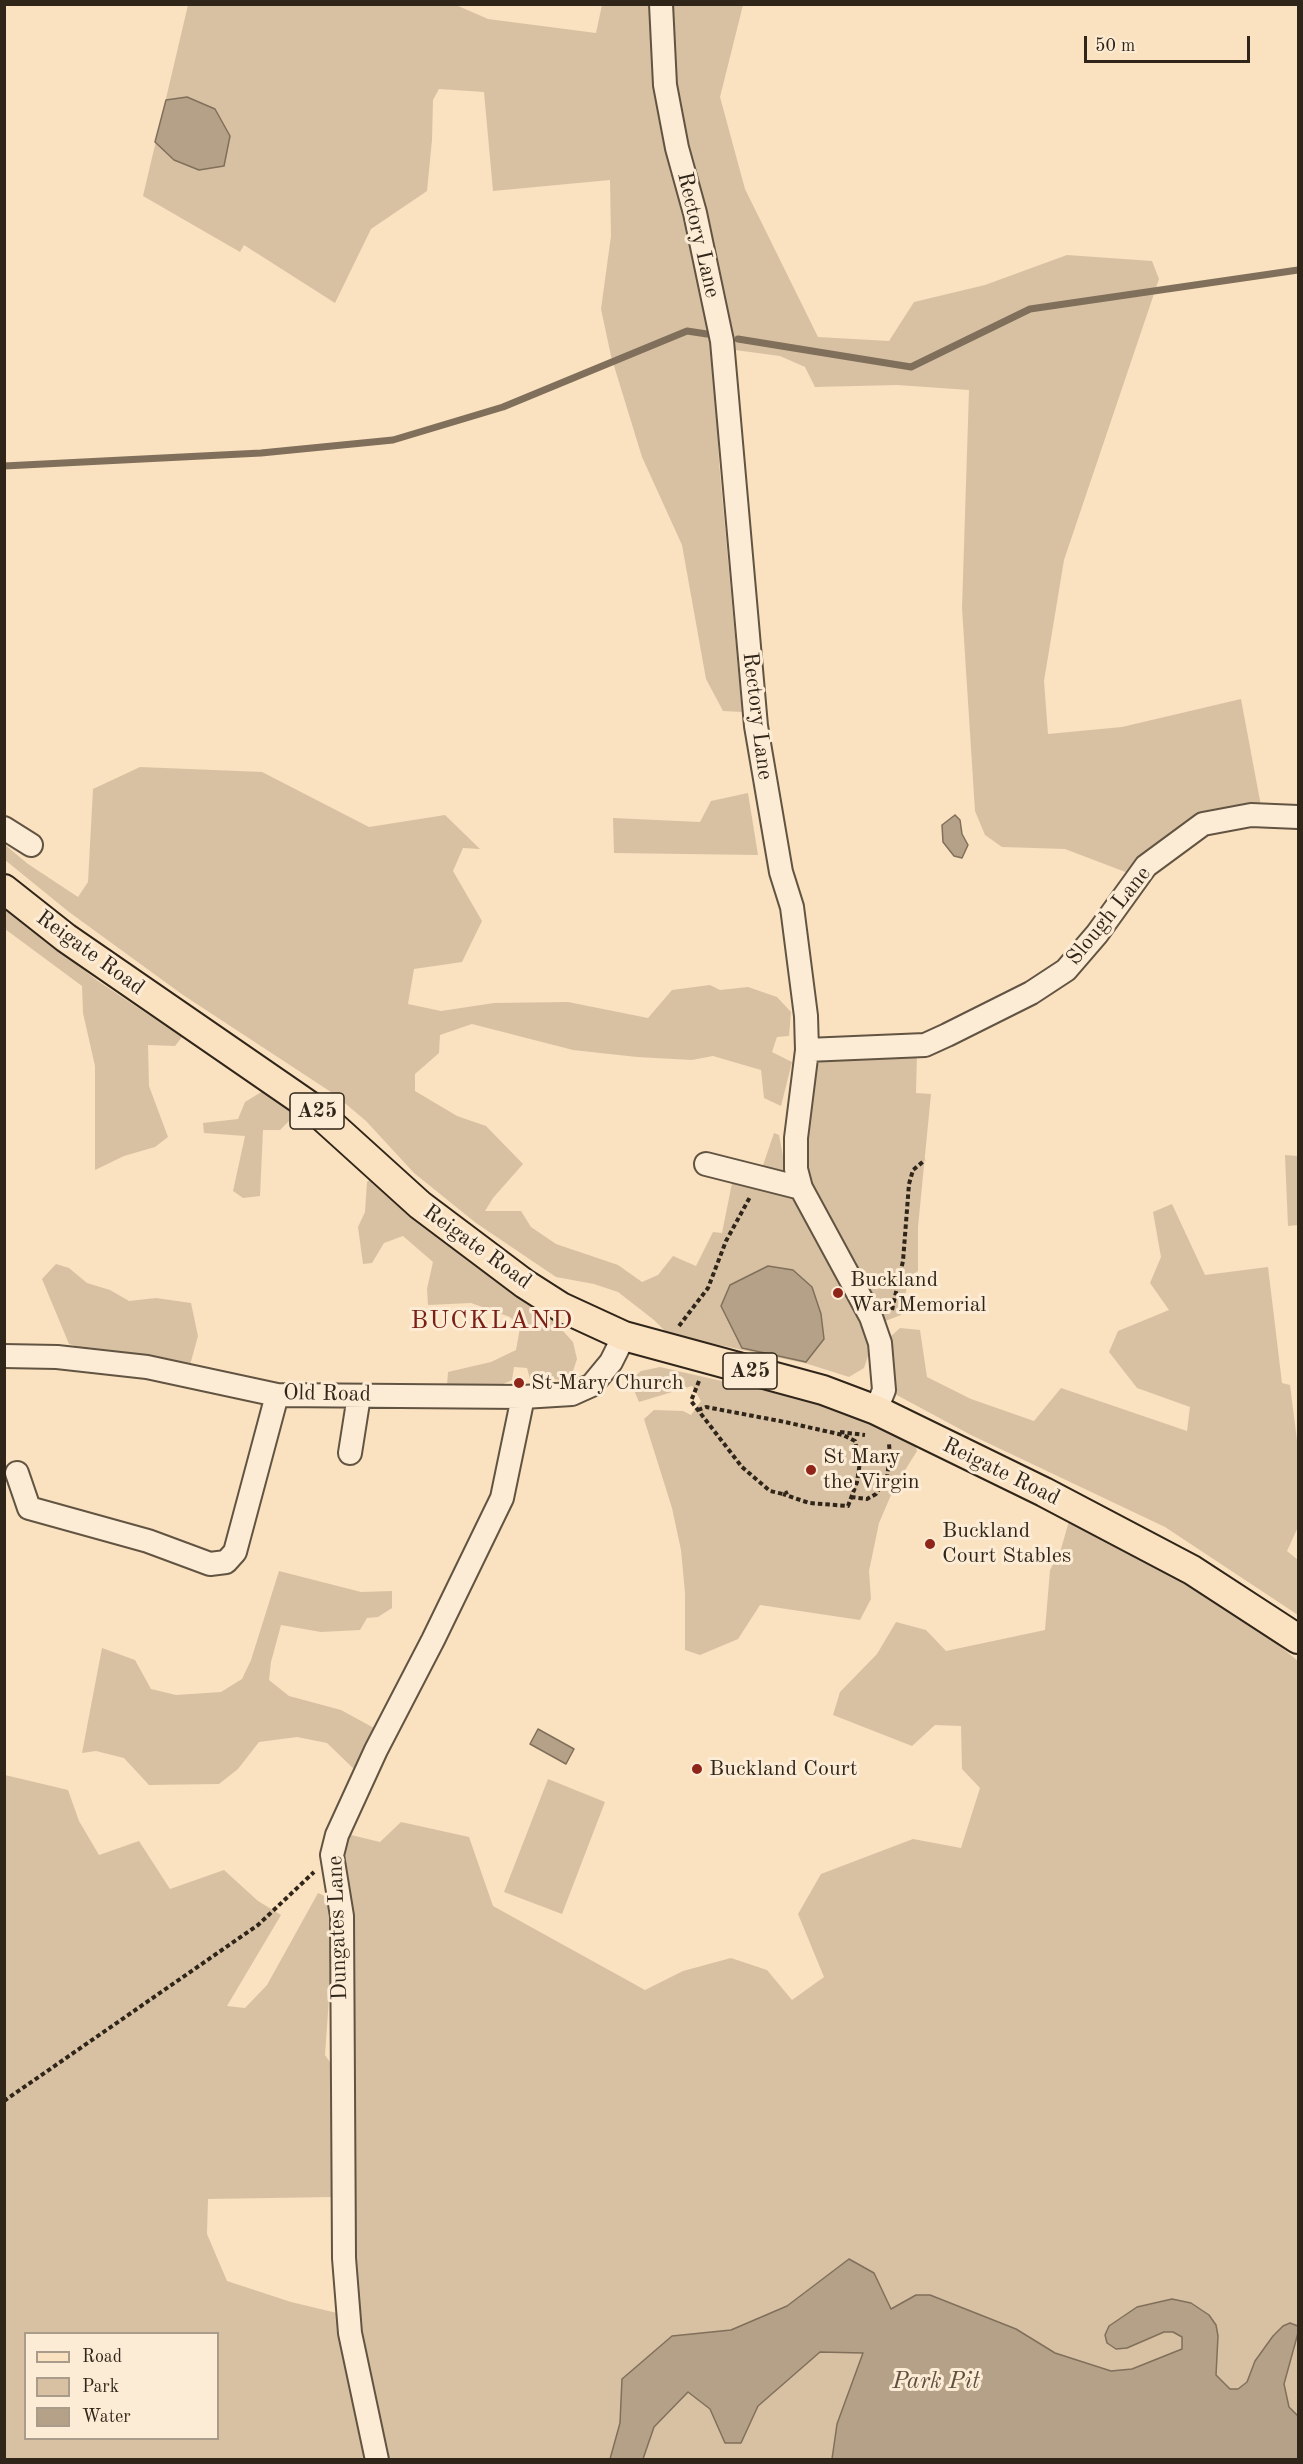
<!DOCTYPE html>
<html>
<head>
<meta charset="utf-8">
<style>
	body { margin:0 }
	#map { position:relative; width:1303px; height:2464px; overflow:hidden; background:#fae1bf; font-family:"Old Standard TT",serif }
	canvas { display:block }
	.frame { position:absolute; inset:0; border:6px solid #302519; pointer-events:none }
	.legend { position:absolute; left:24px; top:2332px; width:195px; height:108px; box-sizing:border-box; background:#fcecd5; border:2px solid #aa9c8a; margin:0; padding:8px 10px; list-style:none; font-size:18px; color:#302519 }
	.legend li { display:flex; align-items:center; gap:12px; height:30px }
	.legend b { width:30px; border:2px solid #aa9c8a }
	.scale { position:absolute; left:1084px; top:36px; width:166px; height:27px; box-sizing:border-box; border:3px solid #302519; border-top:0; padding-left:8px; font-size:18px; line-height:21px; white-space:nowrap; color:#302519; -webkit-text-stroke:4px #fcecd5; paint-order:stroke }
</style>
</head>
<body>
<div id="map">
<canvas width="1303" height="2464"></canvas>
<div class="frame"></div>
<ul class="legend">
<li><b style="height:8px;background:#fae1bf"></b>Road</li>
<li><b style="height:16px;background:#d8c1a3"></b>Park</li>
<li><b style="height:16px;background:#b5a187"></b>Water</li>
</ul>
<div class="scale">50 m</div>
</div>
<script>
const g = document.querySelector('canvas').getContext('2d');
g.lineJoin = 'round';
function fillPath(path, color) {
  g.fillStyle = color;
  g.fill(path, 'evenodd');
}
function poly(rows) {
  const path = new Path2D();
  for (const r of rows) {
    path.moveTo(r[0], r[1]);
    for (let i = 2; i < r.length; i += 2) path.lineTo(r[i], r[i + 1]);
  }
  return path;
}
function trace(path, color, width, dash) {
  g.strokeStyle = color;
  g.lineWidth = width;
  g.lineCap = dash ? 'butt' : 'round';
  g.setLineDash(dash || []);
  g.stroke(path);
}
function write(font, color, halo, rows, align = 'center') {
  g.font = font + ' "Old Standard TT",serif';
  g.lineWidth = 6;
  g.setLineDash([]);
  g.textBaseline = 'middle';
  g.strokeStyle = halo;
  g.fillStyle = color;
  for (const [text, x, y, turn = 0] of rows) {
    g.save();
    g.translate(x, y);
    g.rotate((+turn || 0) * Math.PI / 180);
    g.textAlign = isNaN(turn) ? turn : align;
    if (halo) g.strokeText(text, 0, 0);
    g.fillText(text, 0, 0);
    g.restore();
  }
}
const green = poly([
	[188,5,456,5,488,19,596,33,602,5,743,5,720,97,745,189,818,337,889,341,914,302,985,285,1067,255,1152,261,1159,279,1064,560,1044,681,1048,734,1122,727,1241,699,1261,806,1128,873,1065,849,1002,847,985,835,975,811,962,608,969,390,897,385,815,387,805,367,780,356,735,350,704,220,653,38,656,96,714,352,719,462,742,712,723,711,706,679,682,545,642,457,611,356,601,309,611,236,610,180,493,191,484,92,439,89,433,100,432,140,427,191,371,229,335,303,244,245,240,252,143,196],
	[140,767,262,772,369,827,445,815,480,849,463,848,453,871,482,921,462,962,414,969,408,1004,441,1011,494,1003,568,1002,648,1018,672,990,710,985,720,990,748,987,777,997,791,1012,789,1036,777,1037,772,1052,792,1062,781,1106,764,1098,761,1070,713,1056,692,1060,637,1057,573,1050,472,1024,440,1035,439,1053,415,1074,415,1091,457,1116,486,1126,523,1164,493,1198,485,1211,521,1211,531,1227,556,1244,618,1265,642,1282,658,1275,673,1256,696,1266,713,1232,722,1233,733,1178,757,1183,774,1133,779,1135,787,1177,864,1328,870,1350,864,1368,849,1377,808,1364,668,1334,654,1320,618,1292,594,1284,556,1277,476,1223,414,1173,366,1121,334,1094,183,995,69,912,5,860,4,844,28,864,78,897,88,882,93,789],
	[748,793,758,855,614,853,613,818,700,822,711,801],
	[5,908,98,981,182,1037,175,1046,148,1045,149,1086,168,1137,155,1147,124,1156,95,1170,95,1066,83,1013,82,986,5,929],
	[917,1054,916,1093,931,1094,918,1227,918,1271,909,1277,901,1315,883,1322,831,1228,804,1168,811,1069,822,1060],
	[263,1091,296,1114,280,1130,263,1130,260,1196,243,1198,233,1191,245,1136,204,1133,203,1123,238,1119,245,1102],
	[1285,1155,1298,1156,1298,1225,1288,1226],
	[371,1179,542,1308,573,1342,577,1359,573,1371,560,1380,537,1377,530,1379,527,1368,514,1367,512,1380,499,1386,447,1385,448,1372,491,1362,516,1350,520,1328,510,1317,471,1303,428,1305,427,1289,433,1262,403,1236,384,1243,372,1263,363,1264,358,1227,365,1212,367,1182],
	[1172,1204,1205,1275,1268,1267,1282,1383,1290,1385,1298,1448,1298,1527,1287,1551,1298,1560,1298,1615,1165,1527,971,1435,893,1393,889,1338,900,1328,920,1330,927,1377,971,1399,1034,1421,1061,1388,1187,1431,1190,1407,1137,1388,1109,1352,1118,1331,1169,1310,1150,1283,1161,1257,1153,1212],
	[56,1264,69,1268,87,1283,110,1290,129,1301,156,1298,191,1303,198,1336,190,1365,96,1352,69,1344,42,1279],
	[660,1367,823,1404,876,1424,915,1444,917,1451,894,1488,879,1523,869,1571,871,1599,860,1620,760,1605,738,1639,700,1655,685,1650,685,1593,681,1550,672,1508,644,1419,654,1410,683,1411,691,1415,701,1401,692,1386,639,1402,630,1381,641,1371],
	[1069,1521,1169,1574,1271,1639,1298,1661,1298,2416,1289,2407,1284,2384,1298,2333,1297,2326,1290,2323,1273,2336,1255,2361,1247,2382,1238,2389,1230,2389,1216,2375,1217,2351,1172,2299,1137,2307,1109,2326,1105,2335,1107,2343,1116,2349,1127,2348,1164,2332,1173,2332,1182,2336,1182,2349,1132,2369,1111,2371,1055,2353,1016,2329,930,2295,916,2295,891,2309,874,2273,849,2259,787,2306,731,2330,672,2336,622,2379,620,2423,610,2459,385,2459,357,2332,339,1859,347,1834,380,1842,401,1822,469,1837,493,1906,645,1990,683,1971,731,1958,767,1970,792,2000,824,1977,798,1914,821,1874,913,1839,961,1848,980,1788,962,1769,961,1726,935,1725,912,1746,833,1715,840,1692,877,1654,896,1622,926,1630,946,1651,1045,1630,1050,1570,1061,1549],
	[279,1571,361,1592,392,1591,392,1608,378,1617,367,1618,360,1630,321,1632,281,1625,271,1662,269,1680,289,1696,341,1710,374,1728,355,1770,327,1743,297,1737,259,1742,238,1769,219,1784,149,1785,124,1758,96,1751,82,1753,102,1648,135,1660,151,1689,176,1695,221,1692,242,1679,251,1660],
	[5,1775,68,1790,79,1821,99,1855,139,1841,170,1889,224,1870,258,1901,281,1915,227,2006,245,2008,267,1985,318,1893,329,1898,331,1970,325,2055,334,2068,333,2197,208,2199,207,2234,227,2281,291,2302,337,2313,364,2459,5,2460],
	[26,2334,218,2334,218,2438,26,2438],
	[548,1779,605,1802,562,1914,504,1892],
	[820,2352,864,2353,837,2424,832,2459,643,2460,654,2427,688,2392,710,2409,725,2443,741,2443,758,2406]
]);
const water = poly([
	[187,97,215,109,230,136,224,166,199,170,174,160,155,142,166,100,187,97],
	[955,815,960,820,962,834,968,845,962,858,954,856,943,842,942,825,955,815],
	[768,1266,793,1270,812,1287,821,1314,824,1339,806,1362,742,1348,721,1306,730,1285,768,1266],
	[538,1729,574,1749,566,1764,530,1744,538,1729],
	[849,2259,874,2273,891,2309,916,2295,930,2295,1016,2329,1055,2353,1111,2371,1132,2369,1182,2349,1182,2337,1173,2332,1164,2332,1127,2348,1116,2349,1107,2343,1105,2335,1109,2326,1137,2307,1172,2299,1191,2303,1209,2315,1216,2325,1218,2336,1216,2375,1230,2389,1238,2389,1247,2382,1255,2361,1273,2336,1283,2326,1290,2323,1298,2326,1298,2333,1284,2384,1289,2407,1298,2416,1298,2459,832,2459,837,2424,863,2353,820,2352,758,2406,741,2443,725,2443,710,2409,688,2392,654,2427,643,2459,610,2459,620,2423,622,2379,672,2336,731,2330,787,2306,849,2259]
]);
const stream = poly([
	[738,339,911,367,1030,309,1298,270],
	[4,466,261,453,393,440,503,407,687,331,707,334]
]);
const path = poly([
	[892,1310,903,1261,909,1184,913,1170,925,1160],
	[679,1326,708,1288,726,1241,750,1197],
	[699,1381,691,1401,742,1467,770,1491,783,1494,788,1492],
	[698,1410,706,1407,785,1422,843,1435,855,1441,860,1462,857,1482,848,1506,809,1503,783,1494],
	[840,1432,865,1435],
	[851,1497,867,1499,876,1494,887,1477,890,1455,889,1444],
	[4,2101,258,1925,314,1872]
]);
const minor = poly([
	[661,4,665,85,677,148,695,213,722,341,756,726,781,872,792,907,806,1016,807,1050,796,1138,796,1169,801,1188,871,1317,880,1343,884,1390,876,1410],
	[4,828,31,845],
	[807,1050,925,1045,947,1035,1031,993,1066,970,1097,934,1146,866,1203,824,1251,815,1298,817],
	[706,1164,801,1188],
	[4,1356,57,1357,147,1367,277,1395,523,1397,572,1394,592,1385,611,1362,624,1336],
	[350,1453,359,1396],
	[17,1473,29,1508,148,1541,210,1564,226,1562,235,1552,277,1395],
	[377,2460,350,2333,344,2258,342,1916,332,1855,337,1835,376,1750,433,1640,502,1498,523,1397]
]);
const major = poly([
	[4,889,66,938,314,1109,420,1205,525,1284,561,1307,624,1336,823,1390,876,1410,1044,1492,1192,1570,1298,1639]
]);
const markers = [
	[838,1293,6,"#8f2418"],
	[519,1383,6,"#8f2418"],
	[811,1470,6,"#8f2418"],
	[930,1544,6,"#8f2418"],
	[697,1769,6,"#8f2418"]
];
const shields = [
	[317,1111,54],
	[750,1371,54]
];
const shieldNames = [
	["A25",317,1111],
	["A25",750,1371]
];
const streetNames = [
	["Rectory Lane",698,235,77],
	["Rectory Lane",757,716,83],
	["Slough Lane",1109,916,-51],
	["Reigate Road",90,953,36],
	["Reigate Road",477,1247,36],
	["Old Road",327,1394,1],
	["Reigate Road",1001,1472,26],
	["Dungates Lane",338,1928,-92]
];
const poiNames = [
	["Buckland",850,1280],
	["War Memorial",850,1305],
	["St Mary Church",531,1383],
	["St Mary",823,1457],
	["the Virgin",823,1482],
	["Buckland",942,1531],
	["Court Stables",942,1556],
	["Buckland Court",709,1769]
];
const waterNames = [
	["Park Pit",936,2382]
];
const quarterNames = [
	["BUCKLAND",492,1321]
];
fillPath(green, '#d8c1a3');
fillPath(water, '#b5a187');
trace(water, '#806f5b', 1.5);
trace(stream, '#806f5b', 7);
trace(minor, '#625442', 26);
trace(major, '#302519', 32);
trace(path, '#302519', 4, [4.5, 3]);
trace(minor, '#fcecd5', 22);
trace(major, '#fae1bf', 28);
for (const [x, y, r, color] of markers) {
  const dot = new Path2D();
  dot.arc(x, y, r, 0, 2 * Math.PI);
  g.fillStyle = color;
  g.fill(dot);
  trace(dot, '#fcecd5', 2);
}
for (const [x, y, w] of shields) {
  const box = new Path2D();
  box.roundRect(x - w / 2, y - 18, w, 36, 4.5);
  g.fillStyle = '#fcecd5';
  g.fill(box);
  trace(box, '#302519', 1.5);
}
write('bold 21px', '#302519', null, shieldNames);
write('22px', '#302519', '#fcecd5', streetNames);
write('22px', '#302519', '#fcecd5', poiNames, 'left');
write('italic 24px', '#5f5040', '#fcecd5', waterNames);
g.letterSpacing = '1.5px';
write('26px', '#7a1f14', '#fcecd5', quarterNames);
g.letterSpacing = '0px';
</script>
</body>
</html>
